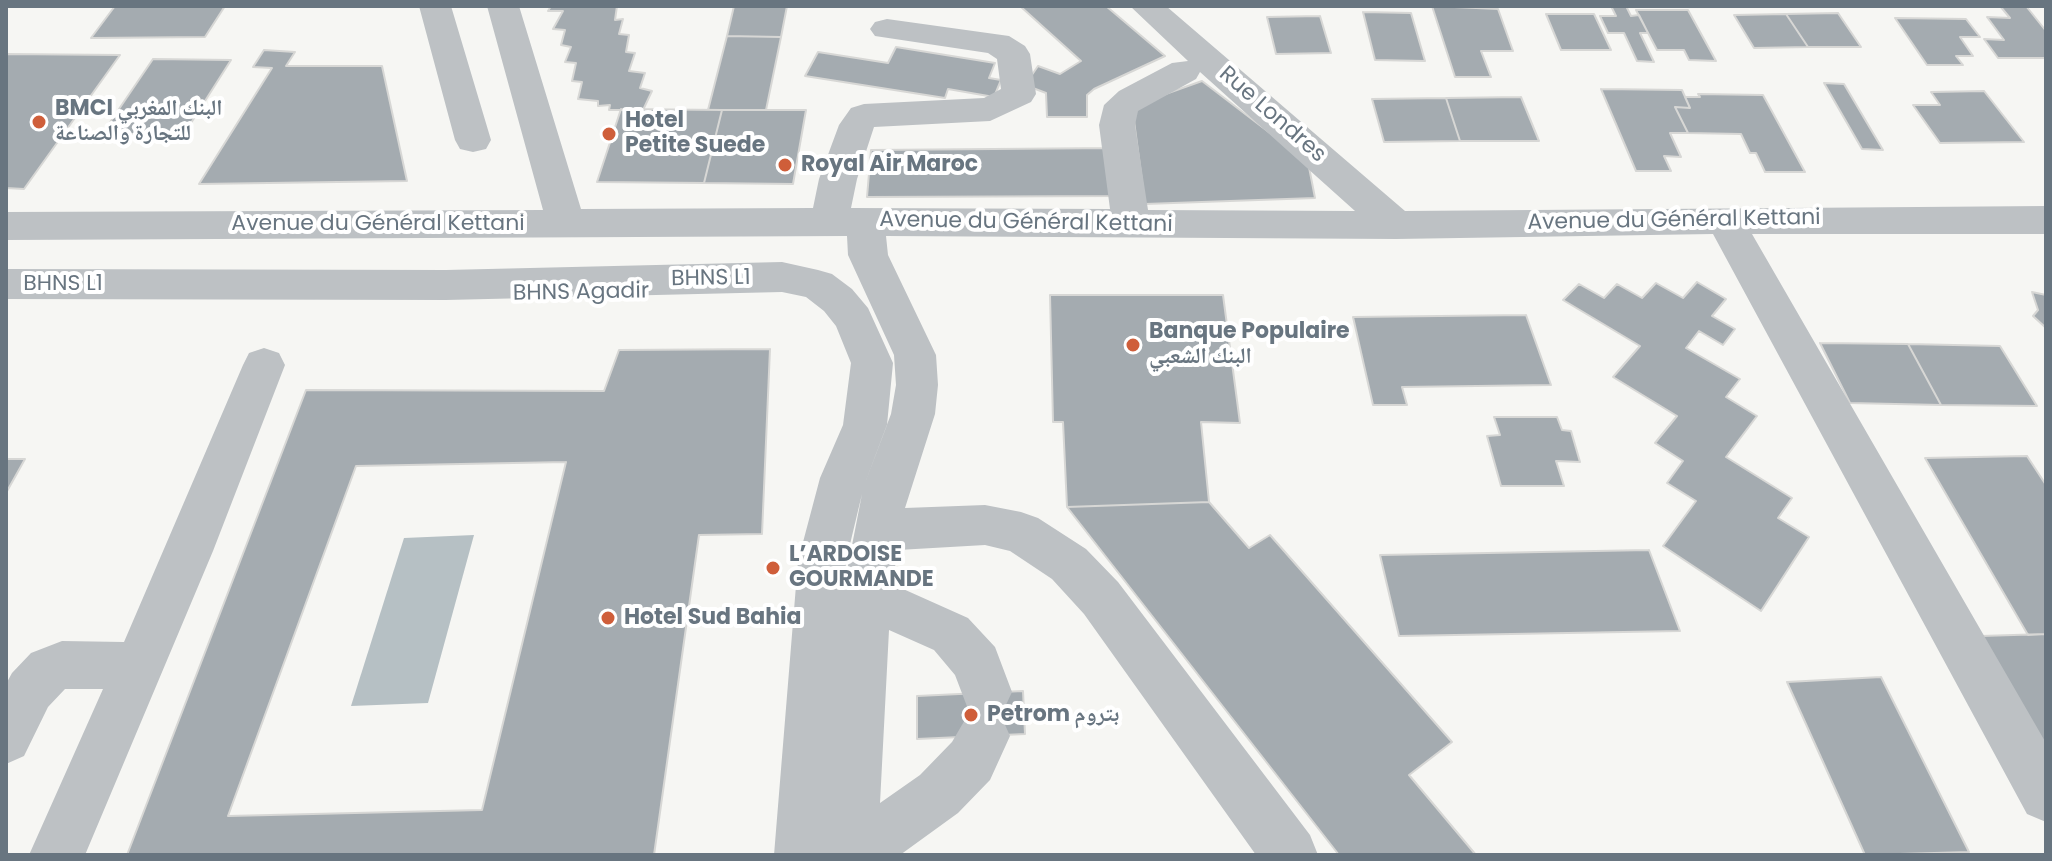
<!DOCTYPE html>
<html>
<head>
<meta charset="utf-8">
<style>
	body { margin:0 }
	#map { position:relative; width:2052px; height:861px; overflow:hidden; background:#f6f6f3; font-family:Poppins,sans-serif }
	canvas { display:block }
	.frame { position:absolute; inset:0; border:8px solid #687580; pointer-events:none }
</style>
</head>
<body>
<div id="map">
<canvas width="2052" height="861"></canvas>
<div class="frame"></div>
</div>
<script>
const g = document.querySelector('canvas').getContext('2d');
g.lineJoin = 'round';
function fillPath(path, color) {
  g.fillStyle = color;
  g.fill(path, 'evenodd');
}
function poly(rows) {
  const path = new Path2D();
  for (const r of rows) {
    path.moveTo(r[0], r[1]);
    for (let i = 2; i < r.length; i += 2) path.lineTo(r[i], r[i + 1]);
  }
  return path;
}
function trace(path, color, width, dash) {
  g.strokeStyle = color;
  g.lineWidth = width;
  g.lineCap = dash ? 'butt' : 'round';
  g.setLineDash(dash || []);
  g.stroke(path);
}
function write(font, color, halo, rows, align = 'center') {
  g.font = font + ' Poppins,"Noto Naskh Arabic",sans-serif';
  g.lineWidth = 8;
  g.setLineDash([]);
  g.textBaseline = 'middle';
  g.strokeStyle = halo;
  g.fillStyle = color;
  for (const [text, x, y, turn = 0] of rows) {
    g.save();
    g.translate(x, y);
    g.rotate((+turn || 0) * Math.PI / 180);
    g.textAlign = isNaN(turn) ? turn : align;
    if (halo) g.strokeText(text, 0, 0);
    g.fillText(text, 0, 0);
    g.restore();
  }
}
const water = poly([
	[474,535,428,703,351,706,404,538]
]);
const building = poly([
	[115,6,225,6,205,37,91,38,115,6],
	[551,6,617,6,615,20,623,19,619,34,629,35,626,52,635,53,629,71,645,73,640,88,652,91,643,110,609,110,610,105,598,106,598,101,578,99,582,82,572,81,576,63,565,62,571,47,561,45,565,30,553,29,563,11,548,11,551,6],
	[734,6,787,6,781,37,727,36,734,6],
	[1020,6,1106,6,1165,56,1094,89,1087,95,1087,117,1047,117,1046,93,1025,85,1038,66,1060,74,1081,61,1020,6],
	[1432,6,1498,9,1513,51,1481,51,1491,77,1455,77,1432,6],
	[1611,6,1626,6,1631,16,1639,15,1648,33,1640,33,1654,62,1637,61,1624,33,1608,33,1600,16,1616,16,1611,6],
	[2000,6,2026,6,2046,31,2046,58,1998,58,1984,39,2004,40,1987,17,2010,18,2000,6],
	[1636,10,1688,10,1716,61,1689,60,1684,50,1657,50,1636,10],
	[1363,12,1411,13,1425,61,1375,60,1363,12],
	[1838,13,1861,47,1808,47,1786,14,1838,13],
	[1546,14,1594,14,1611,50,1561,50,1546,14],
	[1786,14,1808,47,1754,48,1734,15,1786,14],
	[1320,16,1331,53,1276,54,1267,17,1320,16],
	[1895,18,1966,19,1980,37,1960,37,1973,56,1956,56,1963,65,1927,65,1895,18],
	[727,36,781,37,766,110,708,110,727,36],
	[896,47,995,63,989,78,1001,80,994,97,948,89,945,98,805,76,818,52,888,63,896,47],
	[264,50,295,52,286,66,382,66,407,181,199,184,272,68,253,67,264,50],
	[6,54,120,55,24,189,6,188,6,54],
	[153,59,231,60,184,134,102,134,153,59],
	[1202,81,1308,162,1315,198,1145,204,1132,106,1202,81],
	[1824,83,1844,84,1883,150,1862,149,1824,83],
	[1601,89,1682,90,1690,108,1675,107,1688,133,1670,133,1681,157,1664,156,1671,171,1636,171,1601,89],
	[1984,91,2024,142,1940,143,1913,105,1940,105,1931,92,1984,91],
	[1698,94,1763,95,1805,172,1765,172,1756,153,1750,153,1741,134,1688,133,1675,107,1690,108,1685,97,1700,97,1698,94],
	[1521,97,1539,141,1460,141,1446,98,1521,97],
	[1446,98,1460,141,1384,142,1372,99,1446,98],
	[621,109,722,110,704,183,597,182,621,109],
	[722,110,806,110,793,184,704,183,722,110],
	[1115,148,1119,196,867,197,871,150,1115,148],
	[1697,282,1726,299,1712,316,1735,329,1723,345,1699,331,1686,348,1740,379,1726,397,1757,416,1726,457,1792,498,1778,518,1809,537,1761,611,1663,546,1696,501,1667,483,1683,461,1655,443,1677,416,1613,377,1640,346,1563,300,1579,284,1604,298,1617,284,1642,298,1656,283,1683,298,1697,282],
	[2032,292,2046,295,2046,328,2033,316,2038,310,2032,292],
	[1050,295,1223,295,1240,423,1201,422,1209,502,1067,507,1063,422,1053,422,1050,295],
	[1526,315,1551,385,1402,387,1407,405,1373,405,1353,317,1526,315],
	[1820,343,1908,344,1941,405,1850,403,1820,343],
	[1908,344,2000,346,2037,406,1941,405,1908,344],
	[770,349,762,534,699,535,654,855,127,855,306,390,604,391,619,350,770,349],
	[566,462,482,810,228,816,356,466,566,462],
	[1494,417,1557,417,1562,430,1571,431,1580,462,1556,461,1564,486,1501,486,1487,436,1500,435,1494,417],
	[2027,456,2046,485,2046,634,2028,635,1925,458,2027,456],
	[6,459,25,459,6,493,6,459],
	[1209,502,1249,548,1270,535,1452,742,1409,775,1476,855,1339,855,1067,507,1209,502],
	[1649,550,1680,631,1399,636,1380,555,1649,550],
	[2046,634,2046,752,1981,636,2046,634],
	[1881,677,1969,852,1865,855,1787,682,1881,677],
	[1023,691,1025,734,917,739,917,696,1023,691]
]);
const minor = poly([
	[419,6,451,6,491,140,486,149,473,152,460,149,455,140,419,6],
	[487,6,519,6,581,209,813,208,819,179,839,125,851,108,864,104,984,98,1001,89,997,59,988,53,875,36,870,29,875,22,887,19,1009,36,1025,46,1030,54,1036,94,1031,102,990,121,874,127,857,179,851,208,1110,209,1099,125,1104,105,1119,91,1172,63,1188,61,1130,6,1166,6,1405,211,2046,206,2046,234,1752,234,2046,743,2046,822,2027,814,1713,234,1396,239,886,236,888,255,936,355,938,385,935,414,905,508,985,505,1021,512,1038,518,1086,549,1118,582,1310,835,1318,855,1256,855,1084,614,1052,579,1010,551,985,545,898,550,892,584,968,618,995,647,1012,692,1004,709,993,714,1002,718,1010,736,990,780,958,813,900,855,774,855,798,561,820,478,843,425,851,363,836,326,824,311,806,297,782,292,446,300,6,299,6,269,446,270,782,262,818,270,832,274,852,289,868,308,893,363,887,425,862,491,891,414,896,385,894,355,848,255,847,236,6,240,6,212,543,210,487,6],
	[1200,72,1355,211,1148,210,1135,125,1138,111,1196,79,1200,72],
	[862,494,855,530,845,581,846,561,862,494],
	[889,630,934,650,955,675,968,709,977,713,966,718,952,742,920,775,880,803,889,630],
	[264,348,279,353,285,365,213,551,85,855,29,855,103,689,65,689,48,707,24,756,6,764,6,684,12,673,31,653,62,641,124,642,243,365,249,353,264,348]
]);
const markers = [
	[39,122,8,"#cf5e3a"],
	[609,134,8,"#cf5e3a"],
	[785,165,8,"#cf5e3a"],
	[1133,345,8,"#cf5e3a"],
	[773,568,8,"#cf5e3a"],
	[608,618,8,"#cf5e3a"],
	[971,715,8,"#cf5e3a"]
];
const poiNames = [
	["BMCI البنك المغربي",55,109],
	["للتجارة والصناعة",55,134],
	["Hotel",625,121],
	["Petite Suede",625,146],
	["Royal Air Maroc",801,165],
	["Banque Populaire",1149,332],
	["البنك الشعبي",1149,357],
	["L’ARDOISE",789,555],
	["GOURMANDE",789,580],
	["Hotel Sud Bahia",624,618],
	["Petrom بتروم",987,715]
];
const streetNames = [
	["Rue Londres",1272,115,41],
	["Avenue du Général Kettani",1674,221,-1],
	["Avenue du Général Kettani",1026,223,1],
	["Avenue du Général Kettani",378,224],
	["BHNS L1",711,279,-1],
	["BHNS L1",63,284],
	["BHNS Agadir",581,293,-1]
];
fillPath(water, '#b6c0c4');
fillPath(building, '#a4abb0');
trace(building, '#d7d7d5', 2);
fillPath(minor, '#bdc1c4');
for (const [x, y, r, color] of markers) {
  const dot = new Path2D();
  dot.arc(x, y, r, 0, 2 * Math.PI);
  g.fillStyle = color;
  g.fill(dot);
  trace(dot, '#fff', 3);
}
write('bold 22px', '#687580', '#fff', poiNames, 'left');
write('22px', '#687580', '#fff', streetNames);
</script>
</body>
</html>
